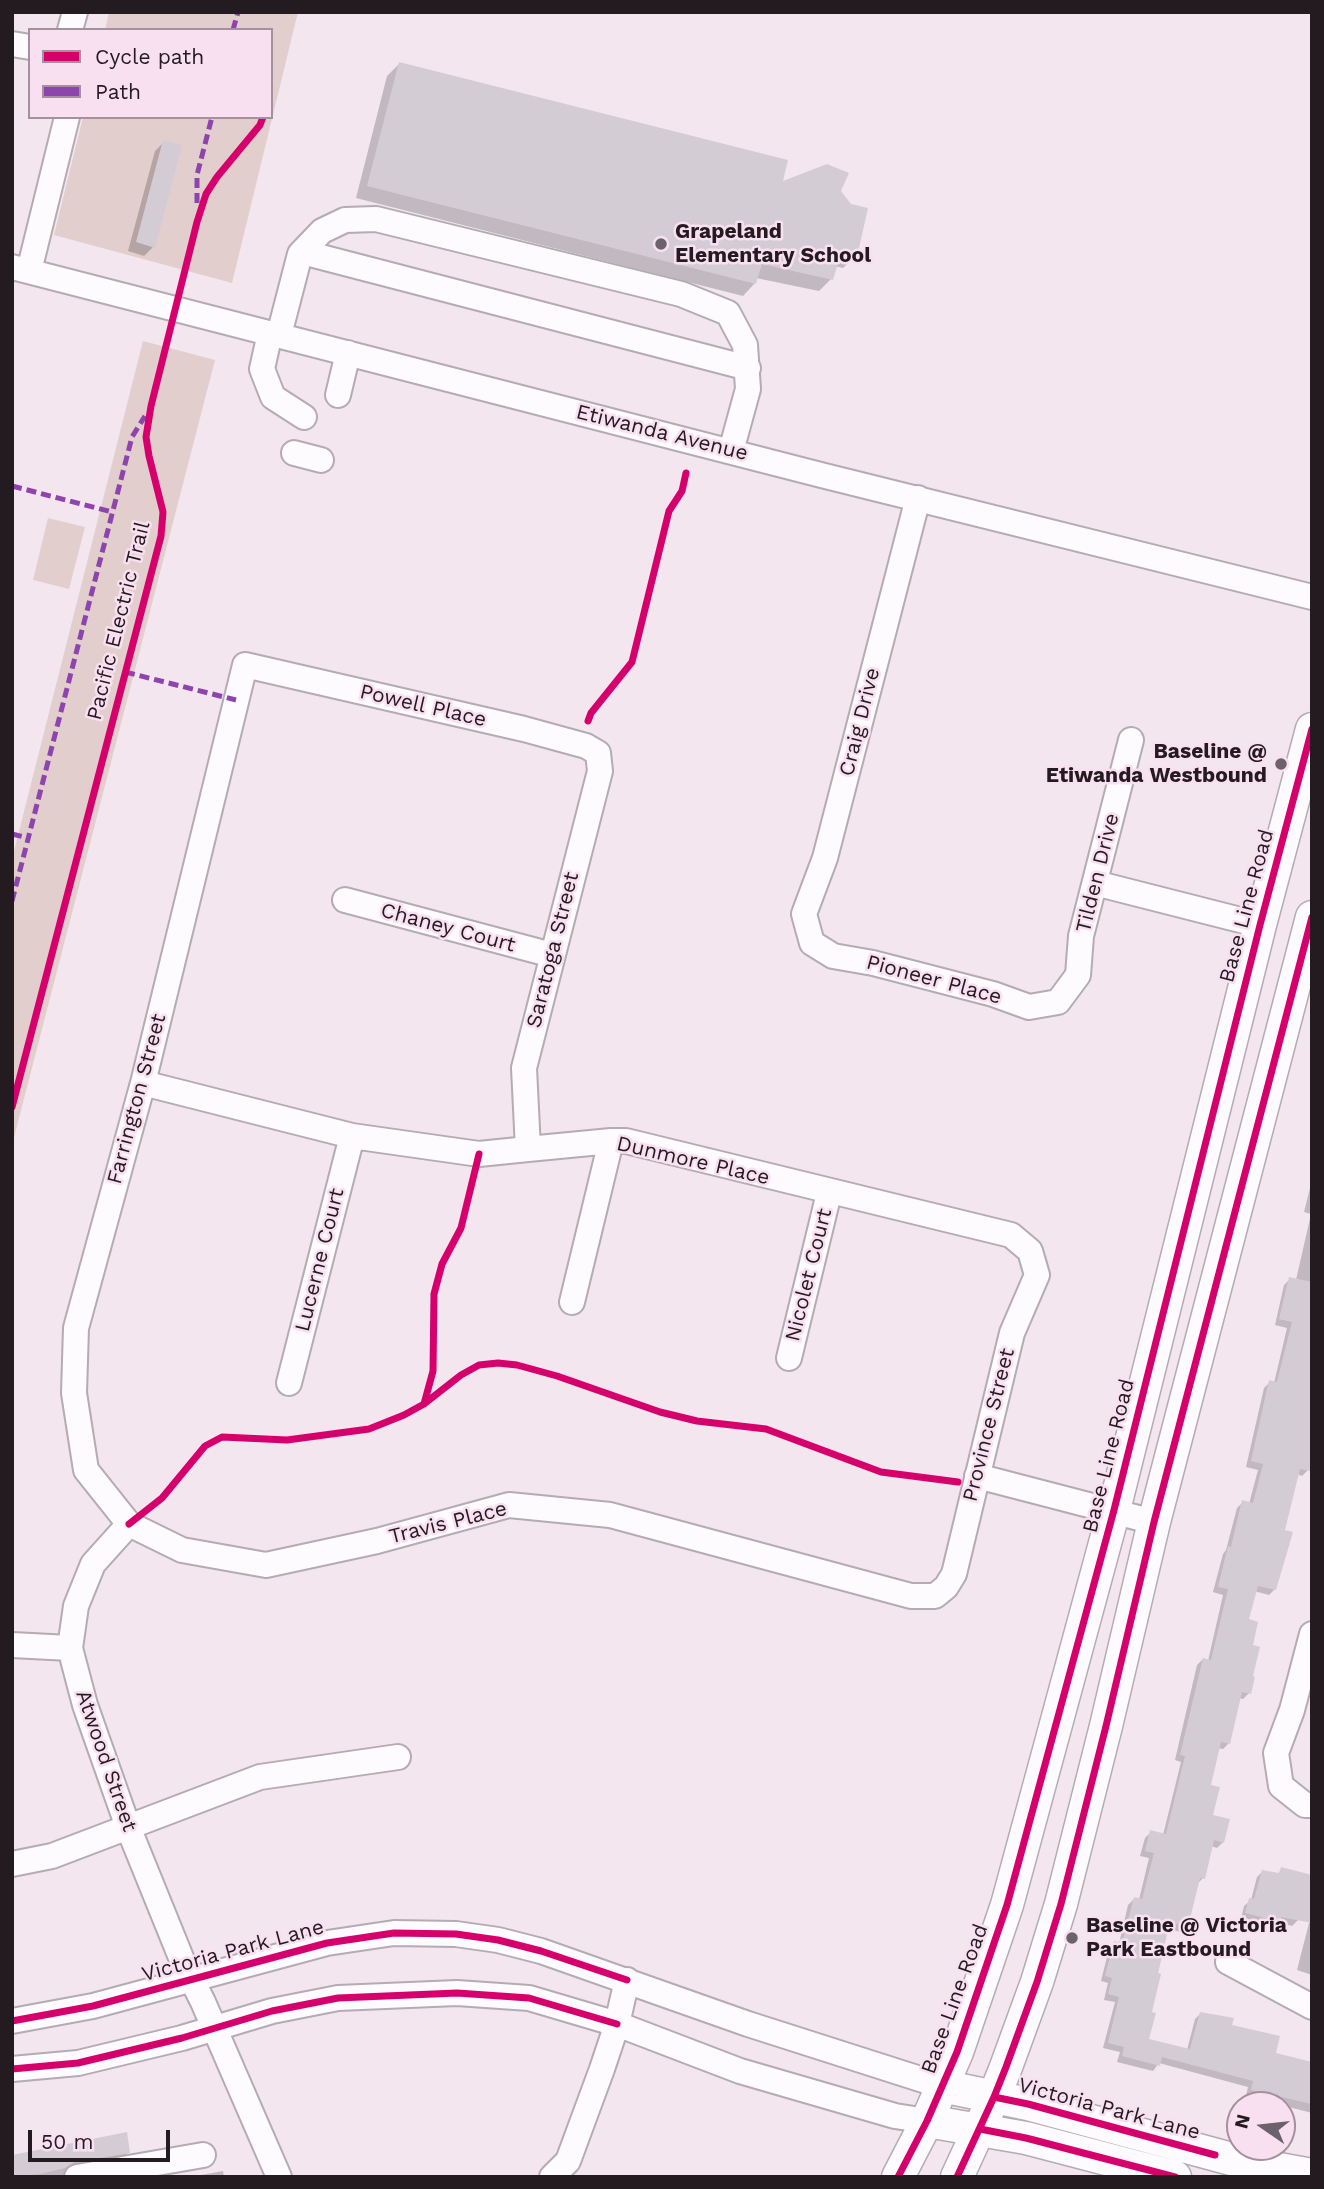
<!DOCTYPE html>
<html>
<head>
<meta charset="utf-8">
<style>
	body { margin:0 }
	#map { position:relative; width:1324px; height:2189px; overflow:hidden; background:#f3e6ef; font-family:"Work Sans",sans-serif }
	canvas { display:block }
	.frame { position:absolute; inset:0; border:14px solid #241b21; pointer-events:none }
	.legend { position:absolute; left:28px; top:28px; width:245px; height:91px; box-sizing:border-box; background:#f9e0f0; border:2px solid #a4919d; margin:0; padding:9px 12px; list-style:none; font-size:21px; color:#241b21 }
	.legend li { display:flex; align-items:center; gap:14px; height:35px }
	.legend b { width:35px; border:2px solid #a4919d }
	.north { position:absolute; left:1226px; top:2091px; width:70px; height:70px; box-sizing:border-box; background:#f9e0f0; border:2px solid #a4919d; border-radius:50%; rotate:284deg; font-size:19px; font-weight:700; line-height:28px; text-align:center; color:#241b21 }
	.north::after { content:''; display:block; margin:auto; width:24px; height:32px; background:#6c6269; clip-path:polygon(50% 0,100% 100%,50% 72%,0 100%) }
	.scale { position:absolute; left:28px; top:2130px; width:142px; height:32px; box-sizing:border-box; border:4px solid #241b21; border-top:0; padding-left:9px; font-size:21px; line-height:24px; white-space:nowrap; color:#241b21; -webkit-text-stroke:5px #f9e0f0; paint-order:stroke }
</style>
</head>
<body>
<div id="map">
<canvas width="1324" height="2189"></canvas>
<div class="frame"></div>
<ul class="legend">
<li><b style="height:9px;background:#d6006c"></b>Cycle path</li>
<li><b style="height:9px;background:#8e44ad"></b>Path</li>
</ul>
<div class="north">N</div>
<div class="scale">50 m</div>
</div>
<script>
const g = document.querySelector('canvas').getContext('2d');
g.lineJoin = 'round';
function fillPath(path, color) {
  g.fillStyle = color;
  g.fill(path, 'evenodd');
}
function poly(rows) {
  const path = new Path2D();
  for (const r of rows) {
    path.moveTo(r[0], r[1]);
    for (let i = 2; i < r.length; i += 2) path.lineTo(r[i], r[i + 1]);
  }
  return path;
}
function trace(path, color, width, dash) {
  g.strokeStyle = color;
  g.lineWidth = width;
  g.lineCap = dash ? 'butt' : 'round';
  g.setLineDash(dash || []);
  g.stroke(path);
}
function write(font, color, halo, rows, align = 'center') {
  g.font = font + ' "Work Sans",sans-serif';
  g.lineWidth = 5;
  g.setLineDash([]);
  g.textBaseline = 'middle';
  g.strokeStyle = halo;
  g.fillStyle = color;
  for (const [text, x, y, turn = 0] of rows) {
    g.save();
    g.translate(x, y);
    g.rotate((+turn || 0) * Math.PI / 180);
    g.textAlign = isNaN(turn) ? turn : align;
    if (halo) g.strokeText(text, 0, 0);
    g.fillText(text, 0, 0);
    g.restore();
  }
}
const green = poly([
	[109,12,298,12,232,283,54,235,83,117,271,117,271,30,105,30],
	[143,341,215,360,12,1145,12,859],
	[48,518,85,527,69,589,33,580]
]);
const shadow = poly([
	[399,64,780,184,839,192,855,256,843,268,835,266,831,279,819,291,756,278,755,283,743,296,356,198,387,76],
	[164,142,153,247,144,256,128,251,155,151],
	[1312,1180,1312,1390,1308,1470,1302,1476,1297,1474,1283,1531,1275,1589,1269,1595,1254,1591,1247,1621,1250,1647,1249,1693,1243,1699,1239,1698,1229,1743,1223,1749,1218,1748,1208,1786,1211,1816,1223,1842,1217,1848,1211,1846,1203,1878,1197,1884,1186,1926,1180,1932,1167,1928,1150,2013,1147,2040,1187,2050,1195,2019,1201,2013,1230,2026,1274,2055,1312,2063,1312,2113,1246,2096,1248,2087,1159,2063,1153,2071,1117,2062,1120,2052,1103,2048,1115,2002,1104,2000,1108,1983,1101,1981,1109,1949,1114,1943,1119,1944,1128,1905,1134,1899,1139,1900,1149,1858,1140,1856,1145,1838,1151,1832,1163,1835,1181,1762,1175,1760,1197,1665,1203,1659,1208,1661,1223,1595,1213,1592,1223,1554,1226,1550,1237,1508,1243,1502,1249,1504,1258,1470,1246,1467,1264,1388,1270,1382,1274,1383,1287,1328,1275,1325,1284,1285,1290,1279,1296,1280,1311,1214,1304,1212],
	[1282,1869,1298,1920,1292,1926,1277,1922,1273,1927,1241,1919,1244,1906,1251,1900,1257,1877,1263,1871,1277,1875],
	[1312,1920,1312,1975,1297,1970,1309,1923],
	[126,2134,129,2152,110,2170,74,2177,12,2177],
	[223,2171,224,2177,190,2177]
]);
const building = poly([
	[399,62,788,160,783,181,827,164,849,173,841,191,851,204,868,208,857,257,841,253,833,280,762,264,756,284,367,186],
	[163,140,182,145,155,248,136,242],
	[1289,1277,1312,1282,1312,1463,1310,1471,1300,1469,1285,1530,1293,1532,1276,1590,1258,1586,1249,1619,1258,1622,1253,1645,1260,1647,1253,1676,1255,1677,1251,1694,1242,1692,1230,1744,1221,1742,1211,1785,1220,1787,1213,1815,1230,1819,1224,1843,1214,1840,1205,1879,1200,1878,1188,1927,1170,1922,1158,1973,1161,1974,1152,2012,1156,2013,1149,2039,1190,2049,1200,2012,1234,2018,1232,2025,1280,2036,1276,2053,1312,2062,1312,2104,1251,2090,1253,2081,1162,2057,1160,2066,1122,2056,1124,2047,1108,2043,1119,1997,1108,1994,1112,1978,1105,1976,1114,1941,1122,1943,1134,1897,1142,1899,1154,1853,1145,1851,1150,1830,1166,1834,1185,1756,1180,1755,1203,1658,1211,1660,1228,1589,1218,1587,1228,1546,1231,1547,1242,1500,1253,1503,1263,1464,1251,1461,1269,1380,1277,1382,1292,1322,1279,1319],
	[1281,1867,1312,1875,1312,1923,1281,1917,1280,1922,1245,1913,1249,1898,1254,1899,1262,1870,1279,1873],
	[127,2132,130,2153,74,2162,65,2168,40,2174,12,2177,12,2155]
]);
const minor = poly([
	[70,30,75,12],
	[12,44,30,47],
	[302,252,748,368],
	[12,267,821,475,1312,597],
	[29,271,67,117],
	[270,333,262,369,273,397,304,417],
	[279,335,300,254,322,231,345,220,376,219,681,294,728,313,745,345,748,389,731,451],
	[338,395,348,353],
	[294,453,321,460],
	[918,498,825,858,804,914,812,943,833,956,873,963,993,994,1029,1007,1058,1002,1078,975,1081,936,1131,740],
	[1095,883,1260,925],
	[345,900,552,955],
	[143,1083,352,1136,479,1154,528,1149,611,1141,626,1141,1011,1235,1030,1251,1037,1275,1012,1333,954,1574,946,1587,935,1596,911,1596,610,1515,509,1505,377,1541,266,1565,182,1550,129,1524,86,1470,74,1393,76,1328,143,1083,245,665,524,729,586,746,598,753,600,771,524,1068,528,1149],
	[572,1302,611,1141],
	[789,1358,829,1193],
	[289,1383,352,1136],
	[977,1476,1154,1522],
	[129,1524,93,1564,76,1606,70,1648,85,1705,128,1827,182,1960,203,2002,279,2177],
	[1312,1634,1292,1710,1276,1753,1281,1786,1305,1805,1312,1805],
	[12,1645,70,1648],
	[12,1864,52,1856,260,1777,398,1757],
	[1228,1962,1312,2007],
	[12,2021,93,2006,327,1943,394,1933,456,1934,498,1940,541,1951,748,2024,942,2086],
	[12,2069,78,2063,182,2038,272,2011,338,1998,457,1993,529,1998,617,2024,740,2071,895,2116,927,2121],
	[77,2177,203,2155],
	[552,2177,568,2161,602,2069,617,2024,627,1980]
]);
const major = poly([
	[942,2086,1028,2104,1246,2163,1312,2175],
	[927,2121,1026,2138,1175,2177],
	[898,2177,927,2121,957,2052,1007,1905,1114,1510,1260,925,1312,729],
	[957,2177,994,2097,1006,2067,1037,1982,1061,1904,1106,1726,1154,1522,1312,917]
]);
const quiet = poly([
	[233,30,238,12],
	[197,203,197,175,212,117],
	[12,486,112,512],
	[125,672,236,700],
	[12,834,28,838],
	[12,901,132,437,145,416]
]);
const cycleway = poly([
	[588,721,591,713,632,662,669,511,682,491,686,473],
	[12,1107,161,536,163,512,149,456,146,437,151,406,197,222,206,194,217,177,260,125,263,117],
	[424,1404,433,1371,434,1294,442,1264,461,1228,479,1154],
	[129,1524,162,1498,205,1446,222,1437,287,1440,369,1429,404,1415,424,1404,461,1375,479,1365,498,1363,517,1365,557,1376,660,1412,697,1421,766,1429,881,1472,958,1482],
	[12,2021,93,2006,327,1943,394,1933,456,1934,498,1940,541,1951,627,1980],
	[12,2069,78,2063,182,2038,272,2011,338,1998,457,1993,529,1998,617,2024],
	[994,2097,1028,2104,1215,2155],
	[980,2129,1026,2138,1175,2177],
	[898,2177,927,2121,957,2052,1007,1905,1114,1510,1260,925,1312,729],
	[957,2177,994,2097,1006,2067,1037,1982,1061,1904,1106,1726,1154,1522,1312,917]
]);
const markers = [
	[661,244,7,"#6c6269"],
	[1281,764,7,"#6c6269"],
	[1072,1938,7,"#6c6269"]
];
const poiNames = [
	["Grapeland",675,232],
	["Elementary School",675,256],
	["Baseline @",1267,752,"right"],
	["Etiwanda Westbound",1267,776,"right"],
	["Baseline @ Victoria",1086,1926],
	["Park Eastbound",1086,1950]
];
const streetNames = [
	["Etiwanda Avenue",662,433,14],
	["Pacific Electric Trail",119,621,-76],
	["Powell Place",423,706,13],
	["Craig Drive",860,722,-76],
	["Tilden Drive",1098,873,-76],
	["Base Line Road",1247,906,-75],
	["Chaney Court",448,928,15],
	["Saratoga Street",553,950,-76],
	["Pioneer Place",934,980,15],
	["Farrington Street",137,1099,-75],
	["Dunmore Place",693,1161,13],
	["Lucerne Court",320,1260,-76],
	["Nicolet Court",809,1275,-76],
	["Province Street",989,1425,-76],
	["Base Line Road",1109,1456,-76],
	["Travis Place",448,1523,-14],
	["Atwood Street",106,1761,71],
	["Victoria Park Lane",233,1951,-15],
	["Base Line Road",955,1999,-70],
	["Victoria Park Lane",1109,2109,15]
];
fillPath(green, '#e2cecd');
fillPath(shadow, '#0003');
fillPath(building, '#d4ccd4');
trace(minor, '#b5abb2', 28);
trace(major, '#b5abb2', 35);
trace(minor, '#fdfbfd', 24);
trace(major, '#fdfbfd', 32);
trace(quiet, '#8e44ad', 5, [10, 5]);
trace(cycleway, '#d6006c', 7);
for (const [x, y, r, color] of markers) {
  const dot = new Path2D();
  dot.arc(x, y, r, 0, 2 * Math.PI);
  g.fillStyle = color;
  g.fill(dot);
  trace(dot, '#f9e0f0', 2.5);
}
write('bold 21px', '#241b21', '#f9e0f0', poiNames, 'left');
write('21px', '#241b21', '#f9e0f0', streetNames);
</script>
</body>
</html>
